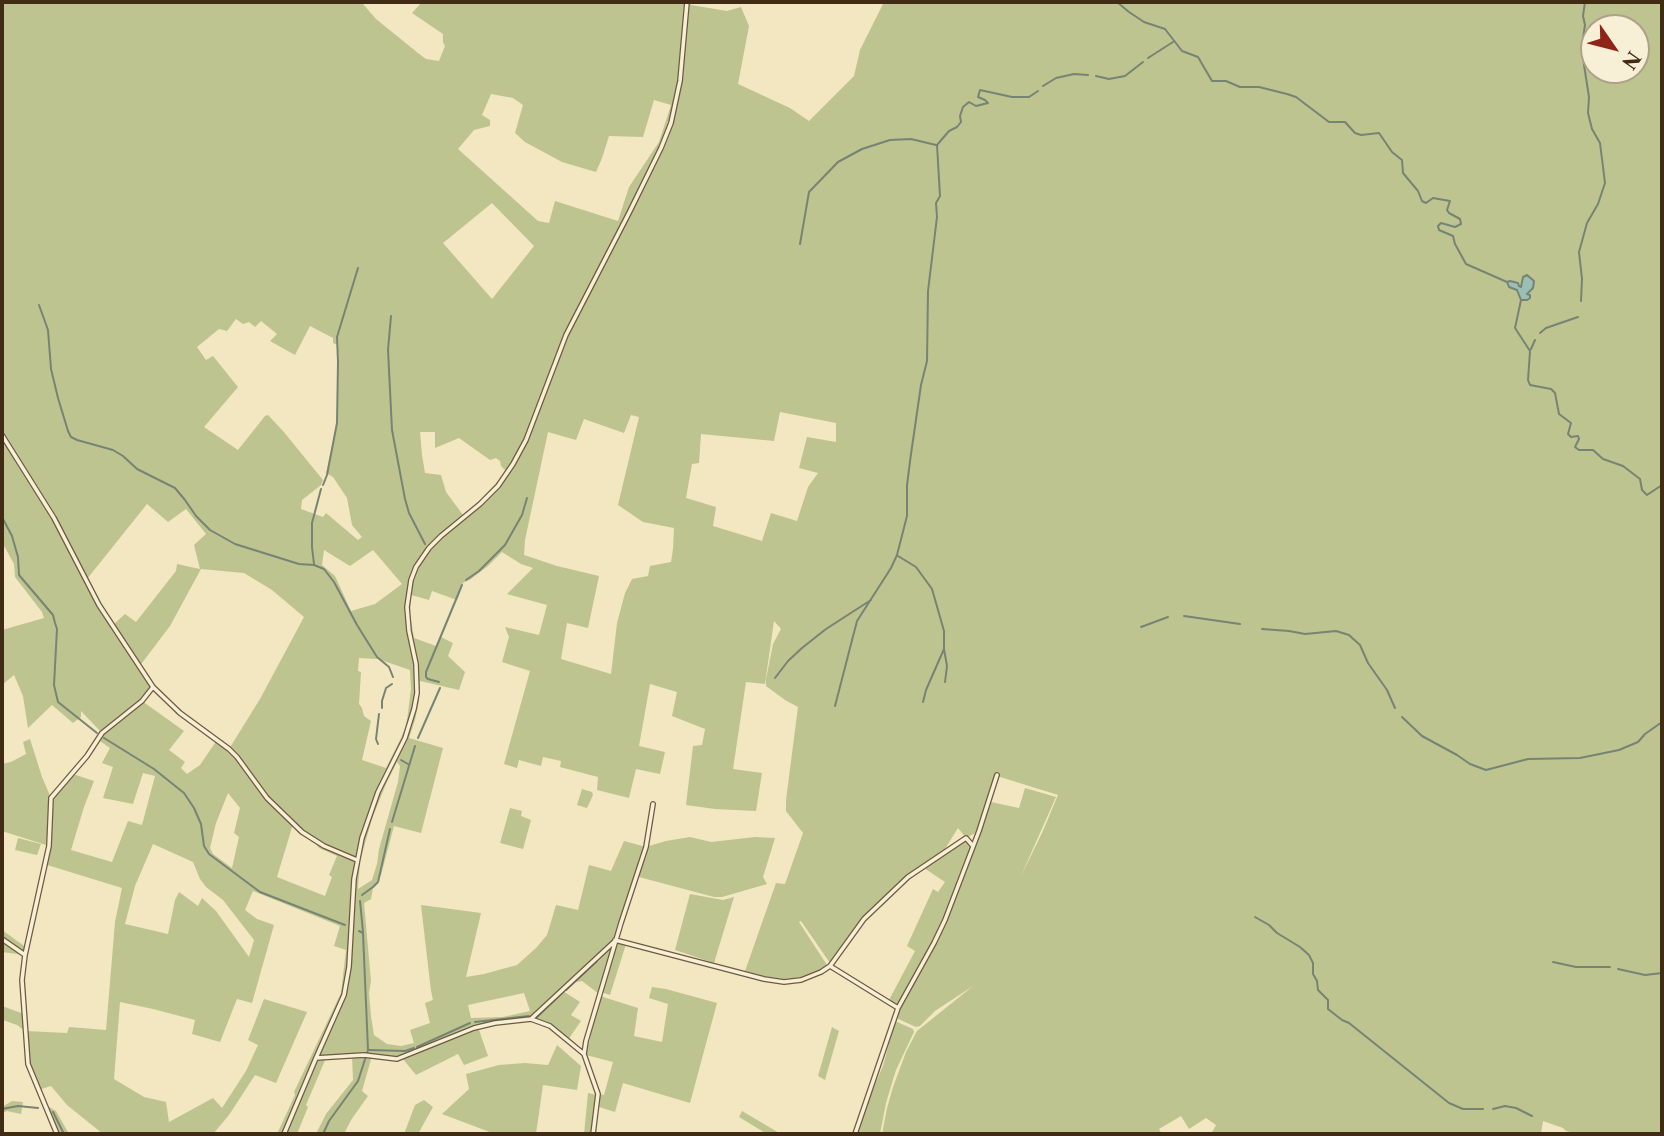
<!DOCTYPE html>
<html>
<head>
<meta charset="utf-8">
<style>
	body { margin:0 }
	#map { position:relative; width:1664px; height:1136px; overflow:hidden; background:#f2e7c0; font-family:"Libre Caslon Text",serif }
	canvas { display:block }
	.frame { position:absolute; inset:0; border:4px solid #422b15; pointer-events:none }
	.north { position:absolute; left:1580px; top:14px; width:70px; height:70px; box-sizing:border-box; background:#f7efd6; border:2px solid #afa189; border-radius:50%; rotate:125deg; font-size:19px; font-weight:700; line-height:28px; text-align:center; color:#422b15 }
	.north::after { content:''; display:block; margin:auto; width:24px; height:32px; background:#8f2418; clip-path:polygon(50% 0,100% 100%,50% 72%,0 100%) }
</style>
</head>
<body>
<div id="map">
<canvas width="1664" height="1136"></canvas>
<div class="frame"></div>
<div class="north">N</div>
</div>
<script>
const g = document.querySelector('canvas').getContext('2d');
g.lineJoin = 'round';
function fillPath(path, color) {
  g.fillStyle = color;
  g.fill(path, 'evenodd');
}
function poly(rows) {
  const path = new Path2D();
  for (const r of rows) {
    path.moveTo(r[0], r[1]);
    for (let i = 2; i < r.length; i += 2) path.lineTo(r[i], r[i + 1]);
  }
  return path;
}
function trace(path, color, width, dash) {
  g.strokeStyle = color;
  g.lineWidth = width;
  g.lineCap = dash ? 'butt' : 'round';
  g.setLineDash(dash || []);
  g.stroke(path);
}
const green = poly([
	[2,2,364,2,363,4,376,19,418,53,426,59,439,61,445,46,443,42,443,34,412,13,422,2,691,2,691,5,727,11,741,7,749,26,738,84,790,108,809,121,854,76,860,50,884,2,1662,2,1662,1134,1579,1134,1566,1131,1563,1128,1543,1121,1541,1134,1211,1134,1216,1125,1206,1118,1189,1129,1181,1116,1159,1129,1162,1134,882,1134,887,1108,893,1087,906,1052,917,1031,973,986,935,1011,920,1026,916,1027,896,1018,899,1008,942,931,966,872,991,802,1019,808,1025,788,1056,797,1020,878,1042,833,1058,795,997,776,979,831,966,838,958,828,945,849,907,876,863,918,830,963,801,921,799,922,827,965,821,970,802,977,784,979,764,976,745,971,776,883,785,884,803,833,786,811,786,800,798,707,785,700,766,686,766,679,773,644,781,629,774,621,765,684,746,682,733,769,762,773,756,811,715,809,686,805,693,746,702,745,705,729,672,716,677,692,650,684,639,746,665,752,660,774,636,769,629,798,597,790,598,777,560,767,561,761,543,757,541,766,519,760,517,768,504,764,530,671,502,662,509,637,505,627,539,635,547,605,507,594,533,568,521,564,502,552,488,566,471,579,463,583,457,600,432,591,429,600,411,595,410,614,414,638,436,646,441,637,453,643,448,656,465,672,459,690,420,681,419,701,415,720,409,738,443,748,421,833,394,826,381,875,373,888,371,899,364,903,371,981,369,993,371,1016,374,1035,387,1044,401,1046,414,1043,410,1030,430,1023,425,1003,433,1000,431,991,421,905,481,913,466,977,484,974,517,965,536,948,547,935,556,905,578,910,589,865,611,871,624,841,646,847,599,994,582,981,570,983,563,991,580,1002,571,1015,581,1021,568,1040,550,1026,531,1019,478,1027,488,1056,464,1065,458,1054,416,1075,402,1058,372,1056,362,1091,368,1096,351,1120,344,1134,316,1134,326,1114,353,1080,352,1056,326,1058,306,1105,308,1107,297,1134,277,1134,295,1095,294,1092,341,993,346,950,334,946,340,926,253,891,245,910,257,919,274,925,252,1003,237,999,220,1042,192,1034,195,1020,153,1009,120,1002,114,1079,144,1097,166,1102,169,1122,213,1098,222,1108,246,1071,258,1045,248,1040,264,999,307,1012,276,1083,255,1075,229,1115,213,1134,103,1134,67,1105,51,1086,38,1090,28,1064,25,1031,17,1025,3,1020,2,1043,2,1006,24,1014,26,1031,67,1033,69,1027,106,1030,115,922,122,888,44,864,49,846,2,831,2,764,11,762,26,754,23,742,30,739,42,777,51,798,73,774,94,781,84,807,71,850,112,862,128,821,142,825,155,776,143,773,133,804,103,798,113,767,102,763,110,748,97,739,102,733,81,711,81,717,73,723,52,705,28,728,23,696,14,675,2,685,2,630,44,618,42,612,15,577,14,564,2,542],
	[1594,28,1636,28,1636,70,1594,70],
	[491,94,513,98,523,105,515,133,525,142,562,162,596,172,602,158,609,136,643,137,654,100,671,105,659,142,629,187,618,221,555,201,549,223,538,221,458,149,474,130,490,126,490,120,482,115],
	[492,203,534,246,492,299,443,243],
	[236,319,243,324,249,322,255,327,261,321,277,334,270,341,295,355,310,326,333,338,333,343,337,345,338,362,337,423,326,473,333,477,347,498,352,525,362,537,358,540,326,513,323,517,301,509,302,500,321,485,323,480,283,431,268,415,265,416,238,450,204,427,238,387,213,356,206,360,197,347,219,329,227,331],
	[780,412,836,423,836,442,807,437,799,468,818,473,808,487,797,521,771,513,762,541,713,526,716,507,686,498,692,464,699,463,701,434,774,441],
	[631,415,639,417,618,505,643,522,674,528,673,549,671,562,650,566,648,576,632,579,625,593,617,623,611,674,561,659,567,623,588,628,599,576,557,566,524,555,525,540,548,432,576,440,584,419,624,433],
	[420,432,435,432,435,448,459,438,490,460,496,458,500,461,501,466,506,471,497,482,477,503,463,515,446,492,441,475,425,473,422,455],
	[147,504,168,522,186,509,206,534,194,545,200,569,177,564,176,571,136,622,125,614,113,625,99,605,87,579],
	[324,550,350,566,373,550,402,584,375,604,351,611,335,576,322,565],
	[201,569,244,573,272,590,304,617,260,699,229,749,217,740,200,765,187,774,181,768,185,762,169,750,184,731,142,701,153,687,139,667,170,626],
	[359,658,378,659,410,670,411,689,406,728,386,768,362,760,371,721,364,716,362,708,359,704,361,672,358,671],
	[397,762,400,766,398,782,379,849,377,864,372,880,358,889,360,861,372,819,386,784],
	[228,793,240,808,234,833,239,837,232,868,213,854,210,848,216,823],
	[293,824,311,838,319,848,337,856,329,875,332,877,325,896,277,877],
	[153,844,193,862,200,879,206,887,223,900,254,940,249,957,216,911,202,898,198,906,179,892,175,900,168,934,125,924,135,886],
	[524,993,530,1011,503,1017,471,1018,468,1005],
	[582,789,592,792,593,795,587,808,577,805],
	[510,808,522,811,521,816,531,820,523,849,500,843],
	[690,837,711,842,755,837,775,838,763,877,767,884,722,897,714,897,639,877,649,846,666,841],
	[18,838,41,844,37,855,15,850],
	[965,841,970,843,972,847,942,926,898,1004,896,1004,889,1000,915,951,907,946,933,889,938,892,945,882,924,868],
	[690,894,723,900,734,897,714,963,675,950],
	[2,930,27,948,25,955,2,952],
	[619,943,626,944,610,995,601,992,616,944],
	[652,987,666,989,717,1003,690,1103,623,1083,615,1112,599,1107,600,1094,604,1095,613,1062,586,1055,600,996,638,1008,634,1036,662,1042,668,1004,649,998],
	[895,1021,913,1029,914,1032,896,1070,886,1103,880,1134,857,1134,868,1100,883,1066],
	[832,1027,839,1031,825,1080,818,1076],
	[557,1045,581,1066,577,1090,543,1085,536,1134,495,1134,442,1114,469,1089,466,1074,499,1065,525,1063,548,1065],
	[588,1093,597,1095,592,1134,584,1134],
	[424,1100,433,1107,418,1134,404,1134,415,1105],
	[12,1101,23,1102,21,1114,7,1111,2,1113,2,1107],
	[44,1104,56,1111,69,1134,57,1134],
	[742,1111,781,1134,767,1134,739,1117]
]);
const water = poly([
	[1527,275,1534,281,1533,288,1527,294,1530,295,1530,298,1527,300,1521,300,1517,290,1509,287,1507,282,1510,281,1518,283,1519,286,1521,287,1523,277,1527,275]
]);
const stream = poly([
	[1117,2,1129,12,1144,22,1165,29,1182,51,1198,57,1212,81,1226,81,1240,87,1259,87,1287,94,1296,97,1329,122,1345,122,1355,133,1361,135,1379,133,1392,152,1402,160,1403,173,1418,191,1422,201,1426,203,1433,198,1450,201,1447,210,1449,213,1460,219,1461,224,1455,227,1441,223,1438,226,1439,230,1453,236,1455,244,1466,264,1507,282],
	[1148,58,1173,42],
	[1096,76,1109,79,1125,76,1143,62],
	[1043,86,1056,78,1074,74,1088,75],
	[800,244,809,192,838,162,862,149,890,140,911,139,936,145],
	[1521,300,1515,328,1530,351,1528,380,1530,385,1551,389,1555,393,1559,414,1571,423,1568,434,1571,437,1578,436,1579,439,1575,447,1579,450,1593,450,1603,459,1623,466,1640,479,1642,490,1647,495,1662,485],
	[1581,301,1582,279,1579,252,1587,223,1598,204,1605,183,1600,143,1592,129,1588,113,1589,97,1584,65,1583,38,1585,25,1583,16,1585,2],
	[39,305,48,330,51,369,58,398,68,431,71,437,77,440,113,450,123,456,137,469,175,488,185,500,196,516,210,530,235,544,299,564,314,565,324,569,334,582,357,625,377,657,389,667,393,677],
	[391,316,388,350,392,430,405,499,409,513,425,544],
	[1540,333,1546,328,1578,317],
	[1531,349,1535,340],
	[323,485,327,475,337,423,338,362,337,337,358,268],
	[2,517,12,536,18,557,19,575,53,615,55,623,57,629,54,685,58,702,97,733],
	[898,556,916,567,932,589,944,631,944,649,926,690,923,702],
	[314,564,312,547,312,523,321,489],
	[466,580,479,571,505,545,522,515,527,498],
	[1184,616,1240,624],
	[1141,627,1168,617],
	[1262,629,1289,631,1305,634,1336,631,1349,635,1360,645,1368,663,1387,690,1395,708],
	[944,649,947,666,945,682],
	[775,678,788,661,802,648,826,629,871,600],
	[439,682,428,679,426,677,426,672,462,585],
	[835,706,857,621,891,568,897,555,907,516,907,485,911,454,921,385,927,361,928,291,937,217,936,203,940,196,937,145,949,131,957,127,961,122,960,116,963,107,969,102,976,106,988,103,985,100,978,97,980,90,1012,97,1029,97,1038,91],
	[382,708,382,701,386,688,392,684],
	[1402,717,1422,736,1457,755,1470,764,1486,770,1528,759,1580,758,1619,750,1638,742,1645,734,1662,722],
	[104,738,154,769,184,793,194,808,201,824,204,846,209,854,260,892,345,925],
	[418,738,440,688],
	[378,744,376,739,379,714],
	[401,760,408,764],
	[392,822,415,746],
	[362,895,373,887,378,882,390,829],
	[360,901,363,932],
	[1255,917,1269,925,1277,933,1300,947,1309,955,1313,963,1313,974,1317,981,1318,990,1328,1000,1328,1009,1342,1020,1349,1023,1449,1103,1463,1109,1483,1109],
	[1553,962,1576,967,1610,967],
	[1618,969,1645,975,1662,973],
	[566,990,597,961],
	[536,1018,562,993],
	[475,1022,529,1016],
	[417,1047,470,1023],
	[369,1050,405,1051,414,1048],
	[2,1109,18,1106,38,1108],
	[1493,1109,1505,1106,1516,1108,1532,1116],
	[53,1112,64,1134],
	[323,1134,329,1121,358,1081,368,1050,363,933,359,931]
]);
const minor = poly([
	[2,435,54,518,99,605,153,687,180,713,229,749,237,757,267,798,302,832,324,846,357,860],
	[2,939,25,955],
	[615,940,764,979,784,982,801,980,821,972,830,966,864,919,908,877,966,838,973,846],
	[830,966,898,1008],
	[531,1019,550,1026,584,1054],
	[316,1058,364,1055,397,1059,474,1028,495,1023,531,1019,615,941],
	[57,1134,28,1064,22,980,25,955,49,846,51,798,87,756,102,733,142,701,153,687],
	[284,1134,316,1058,344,995,349,967,354,879,362,838,378,792,405,738,414,709,417,693,416,664,409,631,407,607,411,580,416,567,429,548,441,536,480,504,498,486,513,464,526,440,566,335,629,213,661,148,671,123,680,81,687,2],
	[593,1134,598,1094,584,1054,586,1041,621,923,646,847,653,804],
	[855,1134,898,1008,934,943,945,920,979,831,997,775]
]);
fillPath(green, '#bdc490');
fillPath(water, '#9bbfb4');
trace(water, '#778474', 2);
trace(stream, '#778474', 2);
trace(minor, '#6e5a40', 6);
trace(minor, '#f7efd6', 3.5);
</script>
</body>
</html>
